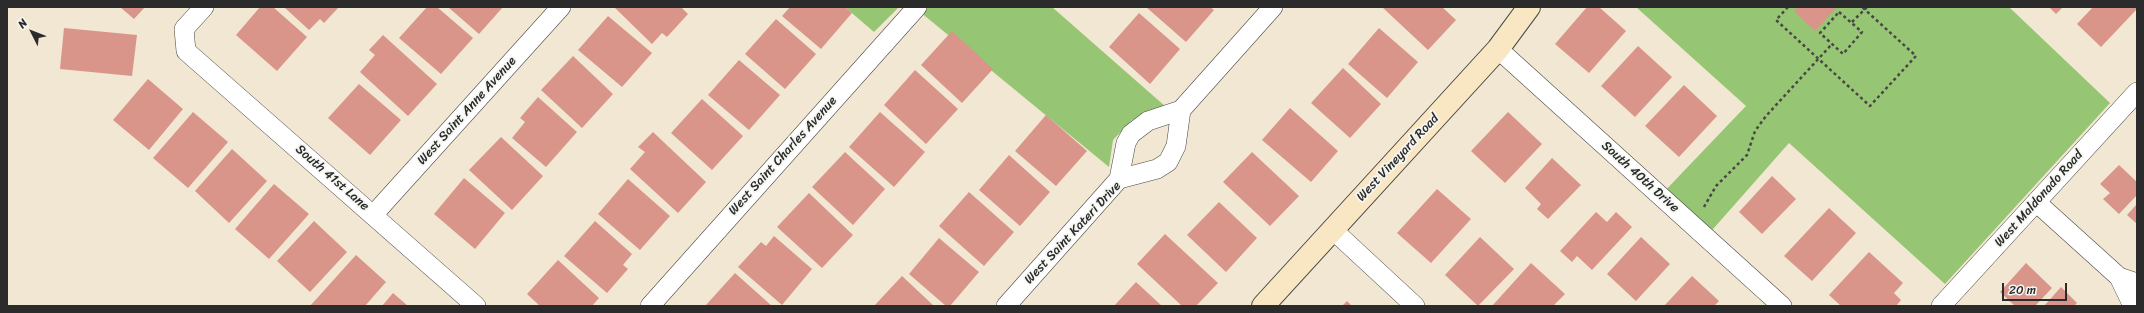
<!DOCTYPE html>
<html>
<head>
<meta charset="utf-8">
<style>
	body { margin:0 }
	#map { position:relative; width:2144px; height:313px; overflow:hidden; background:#f2e7d2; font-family:Sriracha,sans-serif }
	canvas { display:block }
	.frame { position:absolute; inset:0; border:8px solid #2b2b2b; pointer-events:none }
	.north { position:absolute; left:12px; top:12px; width:40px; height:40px; -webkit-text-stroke:3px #f6f6f2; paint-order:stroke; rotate:312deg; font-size:11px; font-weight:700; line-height:16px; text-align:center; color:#2b2b2b }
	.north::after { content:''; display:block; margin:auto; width:14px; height:18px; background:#2b2b2b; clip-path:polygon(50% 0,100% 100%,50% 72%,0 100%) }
	.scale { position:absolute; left:2002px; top:283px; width:65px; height:18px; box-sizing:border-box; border:2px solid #2b2b2b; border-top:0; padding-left:5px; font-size:12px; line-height:14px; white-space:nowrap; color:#2b2b2b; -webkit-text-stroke:3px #f6f6f2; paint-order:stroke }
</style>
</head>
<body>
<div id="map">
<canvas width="2144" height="313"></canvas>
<div class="frame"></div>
<div class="north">N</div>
<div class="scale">20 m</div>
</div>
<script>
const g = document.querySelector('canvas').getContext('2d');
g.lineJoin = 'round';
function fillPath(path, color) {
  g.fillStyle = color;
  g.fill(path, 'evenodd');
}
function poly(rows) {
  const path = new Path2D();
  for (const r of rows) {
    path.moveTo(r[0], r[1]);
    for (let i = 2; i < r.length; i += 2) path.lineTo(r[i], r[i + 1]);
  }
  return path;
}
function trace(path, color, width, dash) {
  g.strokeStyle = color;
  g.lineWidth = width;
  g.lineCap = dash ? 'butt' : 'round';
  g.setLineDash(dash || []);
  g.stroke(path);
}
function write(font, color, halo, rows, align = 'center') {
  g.font = font + ' Sriracha,sans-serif';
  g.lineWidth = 3.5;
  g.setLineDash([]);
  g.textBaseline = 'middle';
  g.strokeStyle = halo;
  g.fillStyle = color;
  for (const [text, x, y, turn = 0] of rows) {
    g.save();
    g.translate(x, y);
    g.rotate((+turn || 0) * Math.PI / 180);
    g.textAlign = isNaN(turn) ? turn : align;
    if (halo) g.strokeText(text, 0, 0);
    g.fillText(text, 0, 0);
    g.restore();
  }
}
const green = poly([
	[845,7,899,7,874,32],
	[914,7,1052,7,1166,107,1132,120,1113,140,1109,167],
	[1636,7,2009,7,2110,103,1945,284,1789,143,1706,237,1660,196,1746,106]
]);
const building = poly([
	[120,7,145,7,134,19],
	[260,7,273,7,307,37,277,71,236,35],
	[284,7,339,7,324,23,320,19,309,30],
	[427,7,437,7,473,38,441,74,399,38],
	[448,7,503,7,479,34],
	[614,7,681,7,688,14,667,37,662,33,652,44],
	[790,7,845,7,852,13,821,49,782,16],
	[1146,7,1210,7,1214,10,1186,42],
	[1382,7,1442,7,1456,20,1428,50],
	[1587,7,1599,7,1626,31,1589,73,1555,44],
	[1798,7,1837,7,1815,31,1794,11],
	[2049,7,2063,7,2056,14],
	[2093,7,2134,7,2137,9,2101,47,2077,24],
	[1139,13,1180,49,1150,84,1109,47],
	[608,16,652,53,622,87,578,50],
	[776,19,816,54,785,89,745,54],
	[64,28,137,35,132,76,60,69],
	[1379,28,1418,62,1387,98,1348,64],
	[952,31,993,69,962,103,921,65],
	[383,35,437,84,408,116,360,72,375,55,369,50],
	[1638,46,1672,77,1635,117,1601,86],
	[573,56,613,94,582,128,541,90],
	[739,60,780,95,749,130,708,95],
	[1343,68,1381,104,1350,138,1311,103],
	[915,70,958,109,926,144,884,105],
	[148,79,183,109,149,150,113,120],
	[359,84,401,120,370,155,328,118],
	[1684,85,1717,116,1679,157,1645,126],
	[538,97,577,132,546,167,512,138,525,122,520,118],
	[702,99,743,136,712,170,671,133],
	[1290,108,1338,151,1311,182,1262,140],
	[193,112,228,142,188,188,153,158],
	[880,112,925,152,894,187,849,147],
	[1508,112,1542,144,1505,183,1471,151],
	[1046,115,1087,151,1056,186,1015,151],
	[653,132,706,182,678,213,630,169,645,152,638,147],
	[501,137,543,176,512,210,469,170],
	[232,149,267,181,229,223,195,191],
	[845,152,885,189,853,225,812,187],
	[1252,152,1299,196,1270,226,1223,182],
	[1009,155,1050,192,1020,226,979,190],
	[1552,158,1581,185,1548,219,1537,209,1541,204,1525,188],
	[2119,165,2137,182,2137,195,2119,214,2103,199,2110,193,2100,184],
	[1772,176,1796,199,1762,234,1739,212],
	[464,178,505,213,475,249,434,214],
	[628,179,670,216,640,250,598,214],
	[274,184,309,214,269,259,235,229],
	[1437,189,1471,219,1431,263,1397,233],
	[969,192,1014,232,984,266,939,226],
	[809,193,853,235,822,268,777,227],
	[1219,202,1257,238,1226,272,1187,235],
	[2137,204,2137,224,2127,215],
	[1829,208,1856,233,1812,281,1784,256],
	[1596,212,1607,222,1616,212,1632,227,1592,270,1577,256,1572,262,1560,251],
	[314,221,347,252,310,292,277,261],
	[595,221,632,254,623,265,628,269,607,293,564,256],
	[1165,234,1218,283,1196,306,1182,306,1137,264],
	[774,236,812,269,782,305,738,267,761,242,766,246],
	[1480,237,1514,269,1478,306,1445,275],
	[1641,237,1670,264,1636,301,1607,274],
	[939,238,979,272,950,306,946,306,909,274],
	[1869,252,1903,283,1894,293,1901,300,1896,306,1841,306,1829,295],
	[356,255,386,282,365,306,310,306],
	[558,260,599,298,592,306,540,306,527,294],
	[1531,263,1565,294,1553,306,1492,306],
	[2026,263,2052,288,2035,306,2015,306,2000,292],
	[735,273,772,306,706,305],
	[902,276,934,306,874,306],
	[1692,276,1719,301,1714,306,1664,306],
	[1136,282,1162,306,1114,306],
	[2061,287,2077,303,2074,306,2044,306],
	[393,293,408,306,382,306],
	[1347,301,1352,306,1342,306]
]);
const path = poly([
	[1788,7,1776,20,1870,106,1916,56,1862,7],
	[1839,12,1862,32,1843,54,1820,33,1839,12],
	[1852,22,1867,7],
	[1704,207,1716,186,1747,155,1755,131,1766,116,1832,44]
]);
const street = poly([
	[204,7,184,29,186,51,476,306],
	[1498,49,1782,306],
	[1119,179,1126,143,1131,134,1148,121,1181,110],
	[2036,202,2119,277,2137,283],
	[374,214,561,7],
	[1333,230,1415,306],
	[2119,277,2133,306],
	[650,306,917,7],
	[1006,306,1119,179,1157,169,1168,162,1176,146,1181,110,1273,7],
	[1941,306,2137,92]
]);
const secondary = poly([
	[1263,306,1498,49,1529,7]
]);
const streetNames = [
	["West Saint Anne Avenue",467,111,-48],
	["West Saint Charles Avenue",783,156,-48],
	["West Vineyard Road",1398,158,-47],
	["South 40th Drive",1640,177,42],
	["South 41st Lane",332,178,41],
	["West Maldonado Road",2039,199,-48],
	["West Saint Kateri Drive",1073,233,-47]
];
fillPath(green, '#96c574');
fillPath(building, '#d99589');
trace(street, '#494744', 20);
trace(secondary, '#494744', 24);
trace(path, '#494744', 2.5, [3, 3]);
trace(street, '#fff', 19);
trace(secondary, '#f9e7c3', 22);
write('13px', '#2b2b2b', '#f6f6f2', streetNames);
</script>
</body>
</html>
